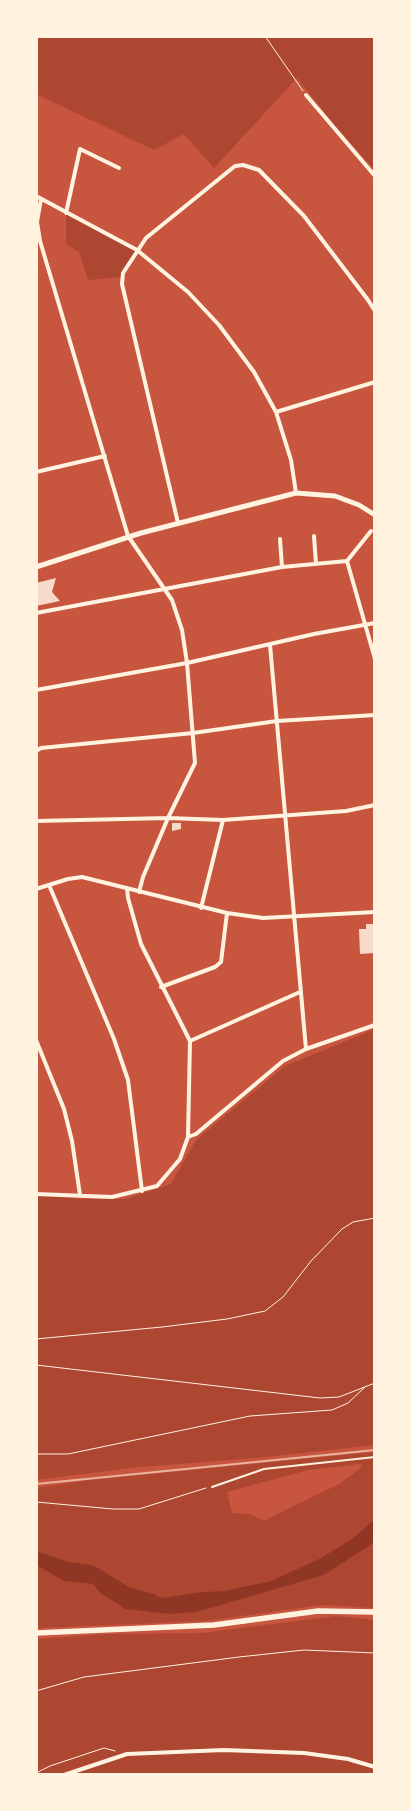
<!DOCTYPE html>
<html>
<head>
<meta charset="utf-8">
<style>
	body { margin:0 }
	#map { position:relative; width:411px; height:1811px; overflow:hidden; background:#c8553d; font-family:Manrope,sans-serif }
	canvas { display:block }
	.frame { position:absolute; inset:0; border:38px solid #fff3e0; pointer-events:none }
</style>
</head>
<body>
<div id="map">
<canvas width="411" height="1811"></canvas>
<div class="frame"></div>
</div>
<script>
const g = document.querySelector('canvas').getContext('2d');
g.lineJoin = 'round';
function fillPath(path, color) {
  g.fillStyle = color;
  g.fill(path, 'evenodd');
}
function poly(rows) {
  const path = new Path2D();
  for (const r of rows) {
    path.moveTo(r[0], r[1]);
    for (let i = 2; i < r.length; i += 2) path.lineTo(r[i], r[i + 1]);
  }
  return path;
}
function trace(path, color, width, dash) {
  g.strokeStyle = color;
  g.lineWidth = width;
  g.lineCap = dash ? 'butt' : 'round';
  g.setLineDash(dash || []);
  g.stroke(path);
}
const green = poly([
	[36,36,375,36,375,170,339,130,297,78,214,168,184,134,154,150,36,94],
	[66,213,137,250,123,277,88,280,79,252,66,244],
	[375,1029,375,1445,256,1458,139,1467,36,1480,36,1195,80,1199,126,1199,171,1184,196,1140,285,1066],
	[375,1452,375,1519,352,1539,319,1559,271,1581,223,1591,201,1592,161,1598,154,1594,129,1587,93,1565,69,1562,36,1551,36,1488,90,1480],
	[360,1464,362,1467,339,1484,263,1521,250,1514,232,1513,227,1492,308,1470],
	[375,1542,375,1608,321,1605,206,1621,36,1628,36,1565,64,1581,93,1584,99,1592,125,1609,169,1614,197,1612,324,1575],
	[336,1616,375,1620,375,1775,36,1775,36,1639,108,1634,201,1633]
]);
const water = poly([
	[375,1519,375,1542,324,1575,197,1612,169,1614,125,1609,99,1592,93,1584,64,1581,36,1565,36,1551,69,1562,93,1565,129,1587,154,1594,161,1598,201,1592,223,1591,271,1581,319,1559,352,1539]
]);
const building = poly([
	[56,578,52,592,60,601,36,606,36,583],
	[172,823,181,823,181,829,172,831],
	[366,924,375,924,375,953,360,954,359,929,366,929]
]);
const path = poly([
	[265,36,303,91],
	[36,862,36,876],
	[36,1339,162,1327,227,1319,265,1311,283,1297,311,1261,342,1229,353,1222,375,1218],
	[36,1365,320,1398,339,1397,375,1383],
	[36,1454,68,1454,250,1416,332,1410,348,1403,365,1387],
	[36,1502,113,1509,139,1509,206,1488],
	[36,1691,84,1677,239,1657,304,1650,375,1653],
	[36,1773,50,1766,104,1748,115,1751]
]);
const service = poly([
	[212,1487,264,1469,375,1457]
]);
const minor = poly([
	[306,95,375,176],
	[36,196,137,250,188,292,219,325,254,372,276,412,291,460,296,493],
	[41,199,37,222,40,241,128,536,172,600,182,630,187,663,195,763,168,818,143,877,139,892],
	[66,213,80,149,119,168],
	[276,412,375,382],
	[36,472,105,456],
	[178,523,122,284,123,273,146,238,235,166,243,165,259,170,304,216,368,300,375,311],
	[314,536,316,564],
	[280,539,282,567],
	[347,561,375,659],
	[36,613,282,567,347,561,371,531],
	[270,645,306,1049],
	[36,690,187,663,314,634,375,623],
	[36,751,41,748,193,733,277,721,375,715],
	[36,821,168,818,223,820,346,811,375,805],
	[49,885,114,1039,128,1080,142,1191],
	[127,888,128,898,141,944,190,1041,188,1137],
	[36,889,68,879,82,877,227,913,263,918,375,912],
	[201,908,223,820],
	[161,987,215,967,221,962,227,913],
	[36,1040,64,1109,72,1141,80,1195],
	[190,1041,300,992],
	[36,1194,112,1197,157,1186,180,1159,188,1137,196,1134,283,1061,306,1049,375,1025],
	[64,1775,127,1754,224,1750,304,1753,348,1759,375,1767]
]);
const secondary = poly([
	[36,567,141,533,296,493,335,496,359,505,375,515]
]);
const primary = poly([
	[36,1633,214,1625,318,1611,375,1612]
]);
const rail = poly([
	[36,1484,375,1450]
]);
fillPath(green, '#ae4732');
fillPath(water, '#8f3625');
fillPath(building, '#f7dbc8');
trace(path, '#fff3e0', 1);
trace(service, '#fff3e0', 2);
trace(minor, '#fff3e0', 4);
trace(secondary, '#fff3e0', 5);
trace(primary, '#fff3e0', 5.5);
trace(rail, '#e9b49f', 2);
</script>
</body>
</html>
